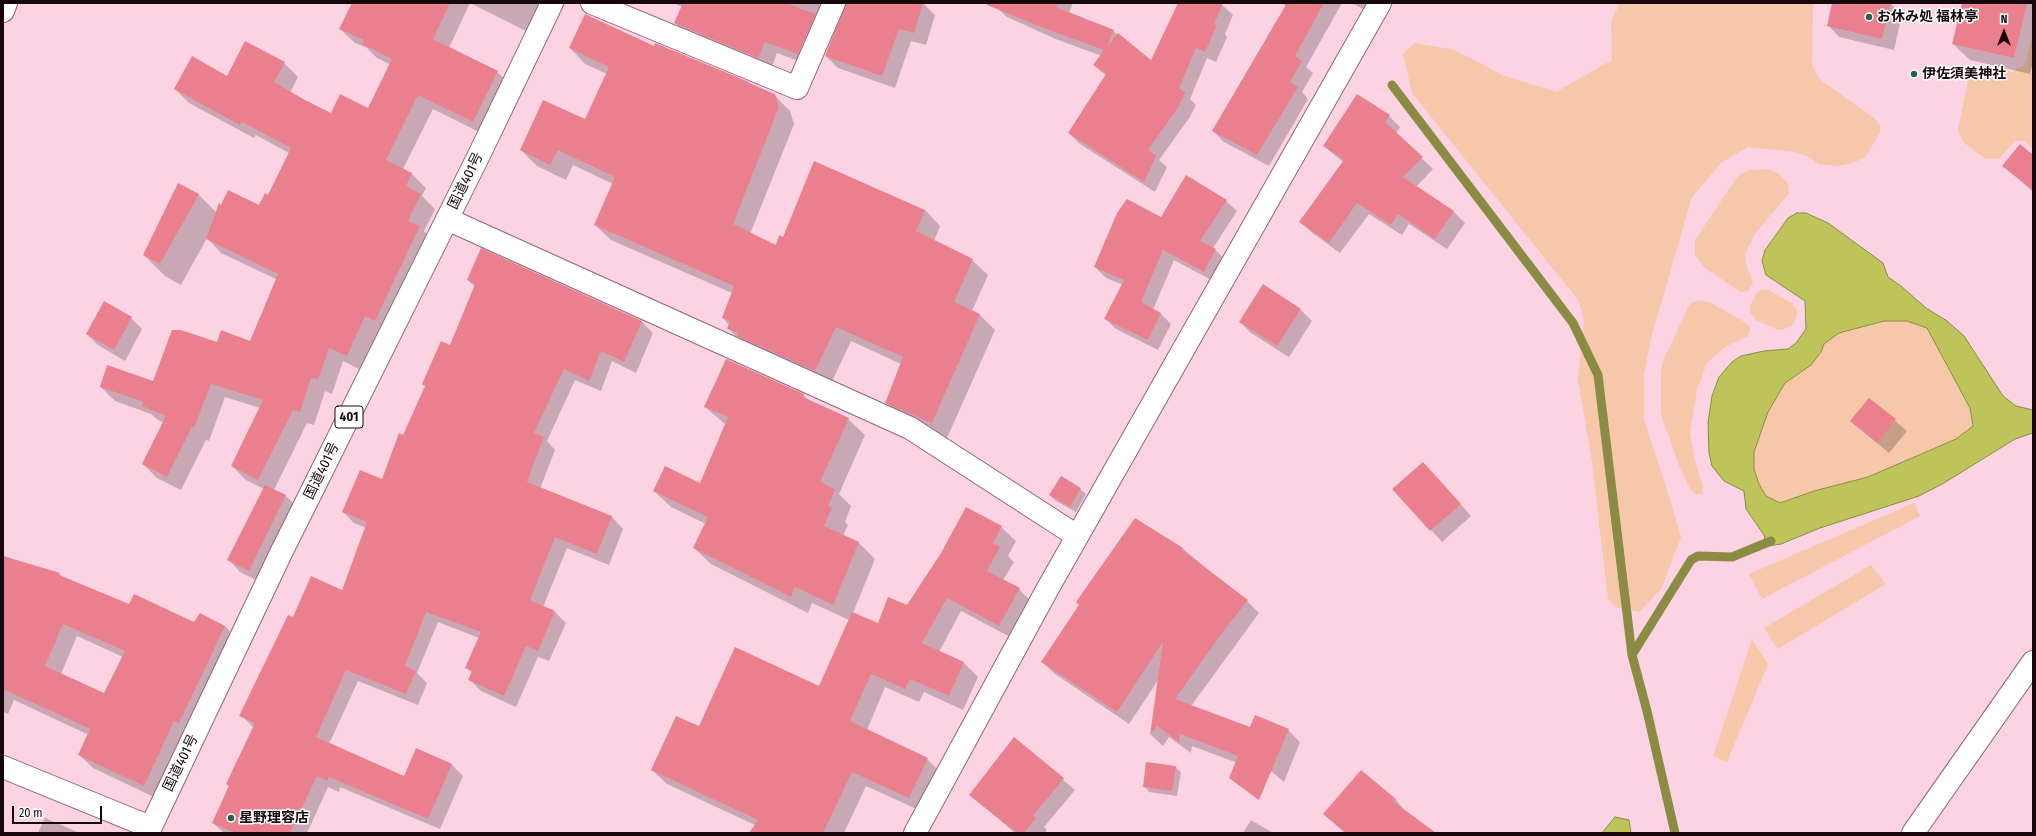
<!DOCTYPE html>
<html>
<head>
<meta charset="utf-8">
<style>
	body { margin:0 }
	#map { position:relative; width:2036px; height:836px; overflow:hidden; background:#fbd3e2; font-family:"Fira Sans Condensed",sans-serif }
	canvas { display:block }
	.frame { position:absolute; inset:0; border:4px solid #17080e; pointer-events:none }
	.north { position:absolute; left:1984px; top:12px; width:40px; height:40px; -webkit-text-stroke:3px #fff; paint-order:stroke; rotate:0deg; font-size:11px; font-weight:700; line-height:16px; text-align:center; color:#17080e }
	.north::after { content:''; display:block; margin:auto; width:14px; height:18px; background:#17080e; clip-path:polygon(50% 0,100% 100%,50% 72%,0 100%) }
	.scale { position:absolute; left:12px; top:806px; width:90px; height:18px; box-sizing:border-box; border:2px solid #17080e; border-top:0; padding-left:5px; font-size:12px; line-height:14px; white-space:nowrap; color:#17080e; -webkit-text-stroke:3px #fff; paint-order:stroke }
</style>
</head>
<body>
<div id="map">
<canvas width="2036" height="836"></canvas>
<div class="frame"></div>
<div class="north">N</div>
<div class="scale">20 m</div>
</div>
<script>
const g = document.querySelector('canvas').getContext('2d');
g.lineJoin = 'round';
function fillPath(path, color) {
  g.fillStyle = color;
  g.fill(path, 'evenodd');
}
function poly(rows) {
  const path = new Path2D();
  for (const r of rows) {
    path.moveTo(r[0], r[1]);
    for (let i = 2; i < r.length; i += 2) path.lineTo(r[i], r[i + 1]);
  }
  return path;
}
function trace(path, color, width, dash) {
  g.strokeStyle = color;
  g.lineWidth = width;
  g.lineCap = dash ? 'butt' : 'round';
  g.setLineDash(dash || []);
  g.stroke(path);
}
function write(font, color, halo, rows, align = 'center') {
  g.font = font + ' "Fira Sans Condensed","Noto Sans JP",sans-serif';
  g.lineWidth = 3;
  g.setLineDash([]);
  g.textBaseline = 'middle';
  g.strokeStyle = halo;
  g.fillStyle = color;
  for (const [text, x, y, turn = 0] of rows) {
    g.save();
    g.translate(x, y);
    g.rotate((+turn || 0) * Math.PI / 180);
    g.textAlign = isNaN(turn) ? turn : align;
    if (halo) g.strokeText(text, 0, 0);
    g.fillText(text, 0, 0);
    g.restore();
  }
}
const green = poly([
	[1620,3,1813,3,1812,64,1819,79,1874,118,1880,125,1880,133,1865,157,1853,163,1838,166,1819,164,1809,157,1795,152,1748,147,1721,163,1692,197,1651,338,1644,374,1644,420,1667,490,1681,537,1661,589,1639,612,1615,607,1608,599,1592,462,1578,379,1584,320,1579,301,1412,93,1403,54,1415,43,1455,50,1502,75,1556,92,1612,60,1611,21],
	[2033,32,2033,149,2024,141,2015,141,1999,159,1986,159,1963,142,1958,130,1969,76,1980,68,2013,72,2025,64],
	[1765,169,1776,172,1783,178,1788,184,1789,194,1756,232,1746,252,1745,261,1753,283,1748,291,1740,292,1704,267,1695,255,1695,240,1737,177,1749,170],
	[1763,290,1768,290,1792,303,1797,310,1797,316,1791,327,1778,330,1756,320,1750,312,1750,306,1757,292],
	[1698,300,1709,302,1748,324,1750,329,1748,336,1725,347,1707,363,1697,390,1690,433,1695,461,1703,487,1702,494,1696,494,1689,487,1680,468,1661,414,1661,371,1664,359,1689,305],
	[1884,321,1907,321,1927,328,1970,408,1973,426,1956,439,1868,477,1814,491,1780,503,1766,496,1759,484,1754,469,1754,452,1768,412,1785,383,1811,365,1821,352,1824,344,1839,333],
	[1914,503,1920,516,1762,599,1749,574],
	[1871,565,1886,584,1778,649,1764,628],
	[1752,639,1768,664,1727,762,1713,756]
]);
const water = poly([
	[1797,213,1806,213,1828,223,1883,263,1888,277,1901,286,1926,308,1947,321,1964,336,2003,396,2016,406,2033,410,2033,433,2015,439,1944,483,1919,496,1820,528,1781,544,1762,547,1757,544,1765,540,1764,535,1746,509,1744,491,1724,481,1712,466,1709,453,1708,423,1712,396,1719,377,1732,362,1741,356,1764,351,1788,349,1796,343,1806,329,1805,301,1766,275,1762,261,1765,250,1773,239,1788,218,1797,213],
	[1884,321,1907,321,1927,328,1970,408,1973,426,1956,439,1868,477,1814,491,1780,503,1766,496,1759,484,1754,469,1754,452,1768,412,1785,383,1811,365,1821,352,1824,344,1839,333,1884,321],
	[1615,817,1629,820,1631,833,1602,833,1615,817]
]);
const shadow = poly([
	[354,3,552,3,538,37,470,3,449,48,497,72,512,86,487,136,433,109,403,169,412,174,426,188,422,196,435,209,424,231,433,241,389,334,379,329,361,370,343,361,332,394,325,391,314,425,307,423,274,490,286,496,297,507,260,582,240,572,229,560,264,489,246,480,232,466,260,408,225,397,209,441,206,440,181,490,157,478,143,464,164,423,158,420,151,414,115,401,101,387,153,382,217,343,251,342,276,279,221,253,207,238,181,285,165,276,144,255,198,194,216,212,222,206,259,206,268,196,289,153,256,135,254,138,189,103,175,89,284,63,298,77,290,93,332,115,369,110,391,65,377,58,367,48,355,43,340,29],
	[673,3,844,3,811,66,777,53,771,70,688,36,675,23,682,7],
	[847,3,923,3,935,15,926,45,911,41,895,88,838,68,826,56],
	[998,3,1073,3,1069,13,1113,31,1152,61,1179,3,1220,3,1233,15,1225,34,1227,37,1216,62,1207,58,1190,99,1196,105,1190,117,1159,160,1167,167,1155,192,1080,144,1069,133,1106,76,1094,65,1102,56,1058,40,1007,17,996,7],
	[1281,3,1342,3,1306,67,1313,73,1302,92,1308,99,1269,166,1224,142,1213,131,1286,6],
	[1352,3,1372,3,1368,12],
	[1833,3,1890,3,1902,14,1894,50,1839,37,1828,25],
	[1963,3,2033,3,2033,62,2030,74,1970,60,1953,44],
	[570,48,654,48,749,83,774,95,790,111,794,124,750,234,776,246,783,238,925,210,940,226,934,241,972,260,988,275,972,311,979,314,995,330,947,438,902,418,886,403,901,364,851,341,830,386,743,344,728,328,729,325,723,318,732,293,611,240,595,225,613,184,573,165,566,180,537,166,521,150,586,120,607,74,585,64],
	[1389,116,1400,127,1396,134,1433,169,1416,187,1454,212,1465,223,1447,249,1409,224,1402,235,1369,214,1340,253,1311,232,1300,221,1343,162,1324,146],
	[2033,156,2033,192,2004,166],
	[1226,201,1237,211,1213,248,1226,260,1215,282,1174,260,1153,310,1160,313,1171,324,1158,350,1116,329,1105,318,1123,285,1106,278,1095,267,1161,219],
	[468,280,641,321,653,333,636,373,612,361,601,391,575,380,547,441,555,450,540,489,612,517,623,529,609,565,567,548,543,607,555,612,566,623,549,661,538,657,516,707,481,691,469,679,472,673,466,667,479,638,438,622,417,673,427,683,418,705,358,681,329,744,404,777,452,765,463,776,440,829,340,787,339,792,328,787,307,833,224,833,213,823,254,728,241,715,293,618,343,591,366,528,354,523,343,512,382,480,451,346,475,287],
	[1300,309,1312,321,1289,357,1251,333,1240,322],
	[131,318,142,329,125,361,98,345,87,334],
	[803,395,810,401,848,419,865,435,839,494,851,506,845,522,848,525,843,536,859,543,875,559,853,613,878,625,907,607,942,554,966,508,1001,527,1016,541,1008,556,1014,562,1003,580,1019,589,1033,603,1014,639,961,611,939,652,964,663,978,677,963,710,924,692,919,702,885,687,867,730,927,759,941,773,923,812,866,786,844,833,750,833,755,825,667,784,652,770,700,728,819,687,849,620,812,603,808,613,711,564,694,548,706,524,671,507,654,491,701,484,726,425,705,407],
	[1869,399,1907,431,1889,453,1851,421],
	[1434,474,1471,516,1442,542,1394,489],
	[1080,489,1086,494,1076,512,1056,501,1050,495],
	[1135,519,1183,549,1247,601,1259,613,1191,706,1251,728,1288,730,1300,742,1284,782,1237,743,1251,768,1192,746,1191,753,1169,737,1163,746,1151,735,1159,679,1129,724,1055,674,1042,662],
	[3,557,59,574,62,577,130,605,195,623,200,614,225,626,238,640,158,799,93,768,79,755,89,735,14,700,8,714,3,712],
	[77,636,123,657,104,695,61,674],
	[1015,739,1075,790,1044,827,1047,830,1044,833,1015,833,970,795],
	[1175,767,1181,772,1177,796,1149,792,1144,786],
	[1361,771,1396,800,1406,812,1432,833,1345,833,1336,825,1325,814],
	[45,818,80,833,38,833],
	[1251,820,1273,833,1243,833]
]);
const stream = poly([
	[1392,85,1573,323,1598,375,1632,655,1647,711,1675,833],
	[1632,655,1691,560,1698,556,1732,557,1771,541]
]);
const building = poly([
	[352,3,450,3,433,39,498,71,473,122,418,95,386,160,412,173,406,186,421,194,408,221,420,226,375,321,365,316,347,356,329,348,318,380,311,378,300,412,293,410,258,480,231,466,263,400,211,384,194,428,192,427,167,477,142,464,166,416,142,406,144,402,100,387,107,365,153,381,172,330,181,330,217,342,221,330,250,341,278,274,206,239,219,203,221,205,228,190,259,205,265,193,268,195,291,148,242,122,240,125,174,89,192,56,227,76,245,41,285,62,274,82,305,100,331,113,340,94,368,108,392,59,362,44,364,40,339,29],
	[683,3,785,3,816,14,798,54,765,42,758,58,674,23],
	[846,3,923,3,914,33,899,29,882,76,825,56],
	[987,3,1058,3,1056,7,1114,30,1107,47,1118,33,1151,60,1178,3,1223,3,1214,24,1217,25,1205,52,1196,48,1179,88,1185,93,1179,106,1148,150,1156,156,1144,182,1068,133,1106,74,1093,65,1104,50,1046,29,987,5],
	[1287,3,1324,3,1295,56,1302,61,1290,82,1298,87,1257,155,1212,131],
	[1832,3,1891,3,1882,39,1827,26],
	[1962,3,2027,3,2014,58,1952,44],
	[585,14,654,46,655,43,749,82,749,83,775,94,779,107,733,224,776,245,779,235,783,237,814,161,925,210,916,231,973,259,954,302,980,314,932,423,885,403,903,357,836,327,815,371,737,336,738,333,727,329,730,321,722,318,734,286,594,225,615,177,558,150,550,165,520,150,543,100,585,119,609,67,569,48],
	[1357,94,1390,115,1385,122,1423,157,1403,177,1454,211,1435,239,1398,214,1391,225,1357,203,1329,243,1299,222,1344,160,1323,146],
	[2020,144,2033,155,2033,190,2002,166],
	[1186,175,1227,200,1200,241,1216,249,1204,272,1163,250,1141,302,1161,313,1148,340,1104,319,1124,280,1094,267,1117,213,1127,199,1161,217],
	[178,183,199,194,160,264,143,255],
	[481,248,642,321,624,362,601,351,589,381,564,369,534,433,544,437,527,482,612,516,597,554,555,537,530,600,555,611,538,651,526,646,504,696,468,680,472,671,465,668,481,632,426,612,405,666,416,671,406,694,346,670,316,737,404,776,416,748,452,764,428,819,329,777,327,781,317,776,290,833,235,833,212,823,229,786,226,784,255,723,239,716,288,615,293,617,311,576,342,590,367,522,342,512,360,470,382,479,399,433,403,435,425,386,422,384,441,341,450,345,475,284,467,280],
	[1263,284,1301,309,1277,346,1239,322],
	[104,301,132,317,114,350,86,334],
	[726,359,804,394,803,397,849,418,820,482,835,489,828,506,832,508,824,526,859,542,833,605,795,587,791,597,693,548,708,517,653,491,665,466,700,483,728,417,704,407],
	[1869,398,1896,419,1877,443,1850,421],
	[1423,462,1461,504,1430,531,1392,489],
	[1061,476,1081,488,1070,507,1049,495],
	[265,485,286,495,249,571,227,560],
	[966,507,1002,526,993,543,1000,547,987,571,1020,588,999,626,947,598,922,643,964,662,949,696,910,679,905,689,871,674,850,721,928,758,909,798,852,772,823,833,749,833,758,820,651,770,676,716,699,726,735,647,819,686,852,612,878,623,888,597,907,605,941,553],
	[1135,518,1183,548,1182,550,1248,600,1222,633,1175,699,1250,727,1255,715,1289,729,1259,800,1229,778,1238,756,1180,734,1179,742,1157,726,1150,735,1163,642,1117,712,1041,662,1079,605,1076,602],
	[3,556,60,573,59,575,129,604,134,594,194,622,200,613,225,626,179,723,174,721,144,786,78,755,90,729,3,689],
	[63,624,125,651,104,693,45,666],
	[1014,737,1064,778,1033,816,1036,818,1024,833,1017,833,969,795],
	[1146,762,1176,766,1172,791,1143,787],
	[1361,770,1396,799,1394,802,1436,833,1346,833,1323,814]
]);
const minor = poly([
	[592,3,797,88,834,3],
	[3,11,6,3],
	[447,219,910,428,1077,536],
	[3,767,150,827],
	[1913,833,2033,662]
]);
const tertiary = poly([
	[915,833,1048,588,1380,3]
]);
const trunk = poly([
	[148,833,280,555,480,153,552,3]
]);
const markers = [
	[1869,17,4,"#206251"],
	[1914,74,4,"#206251"],
	[231,818,4,"#206251"]
];
const shields = [
	[349,417,28]
];
const shieldNames = [
	["401",349,417]
];
const poiNames = [
	["お休み処 福林亭",1877,17],
	["伊佐須美神社",1922,74],
	["星野理容店",239,818]
];
const streetNames = [
	["国道401号",466,181,-64],
	["国道401号",322,471,-64],
	["国道401号",181,763,-64]
];
fillPath(green, '#f7c7aa');
fillPath(water, '#bdc45a');
trace(water, '#8b8c43', 1);
fillPath(shadow, '#0003');
trace(stream, '#8b8c43', 9);
fillPath(building, '#ea808e');
trace(minor, '#906577', 24);
trace(tertiary, '#906577', 24);
trace(trunk, '#906577', 24);
trace(minor, '#fff', 22);
trace(tertiary, '#fff', 22);
trace(trunk, '#fff', 22);
for (const [x, y, r, color] of markers) {
  const dot = new Path2D();
  dot.arc(x, y, r, 0, 2 * Math.PI);
  g.fillStyle = color;
  g.fill(dot);
  trace(dot, '#fff', 1.5);
}
for (const [x, y, w] of shields) {
  const box = new Path2D();
  box.roundRect(x - w / 2, y - 11, w, 22, 3);
  g.fillStyle = '#fff';
  g.fill(box);
  trace(box, '#17080e', 1);
}
write('bold 13px', '#17080e', null, shieldNames);
write('bold 14px', '#17080e', '#fff', poiNames, 'left');
write('14px', '#17080e', '#fff', streetNames);
</script>
</body>
</html>
